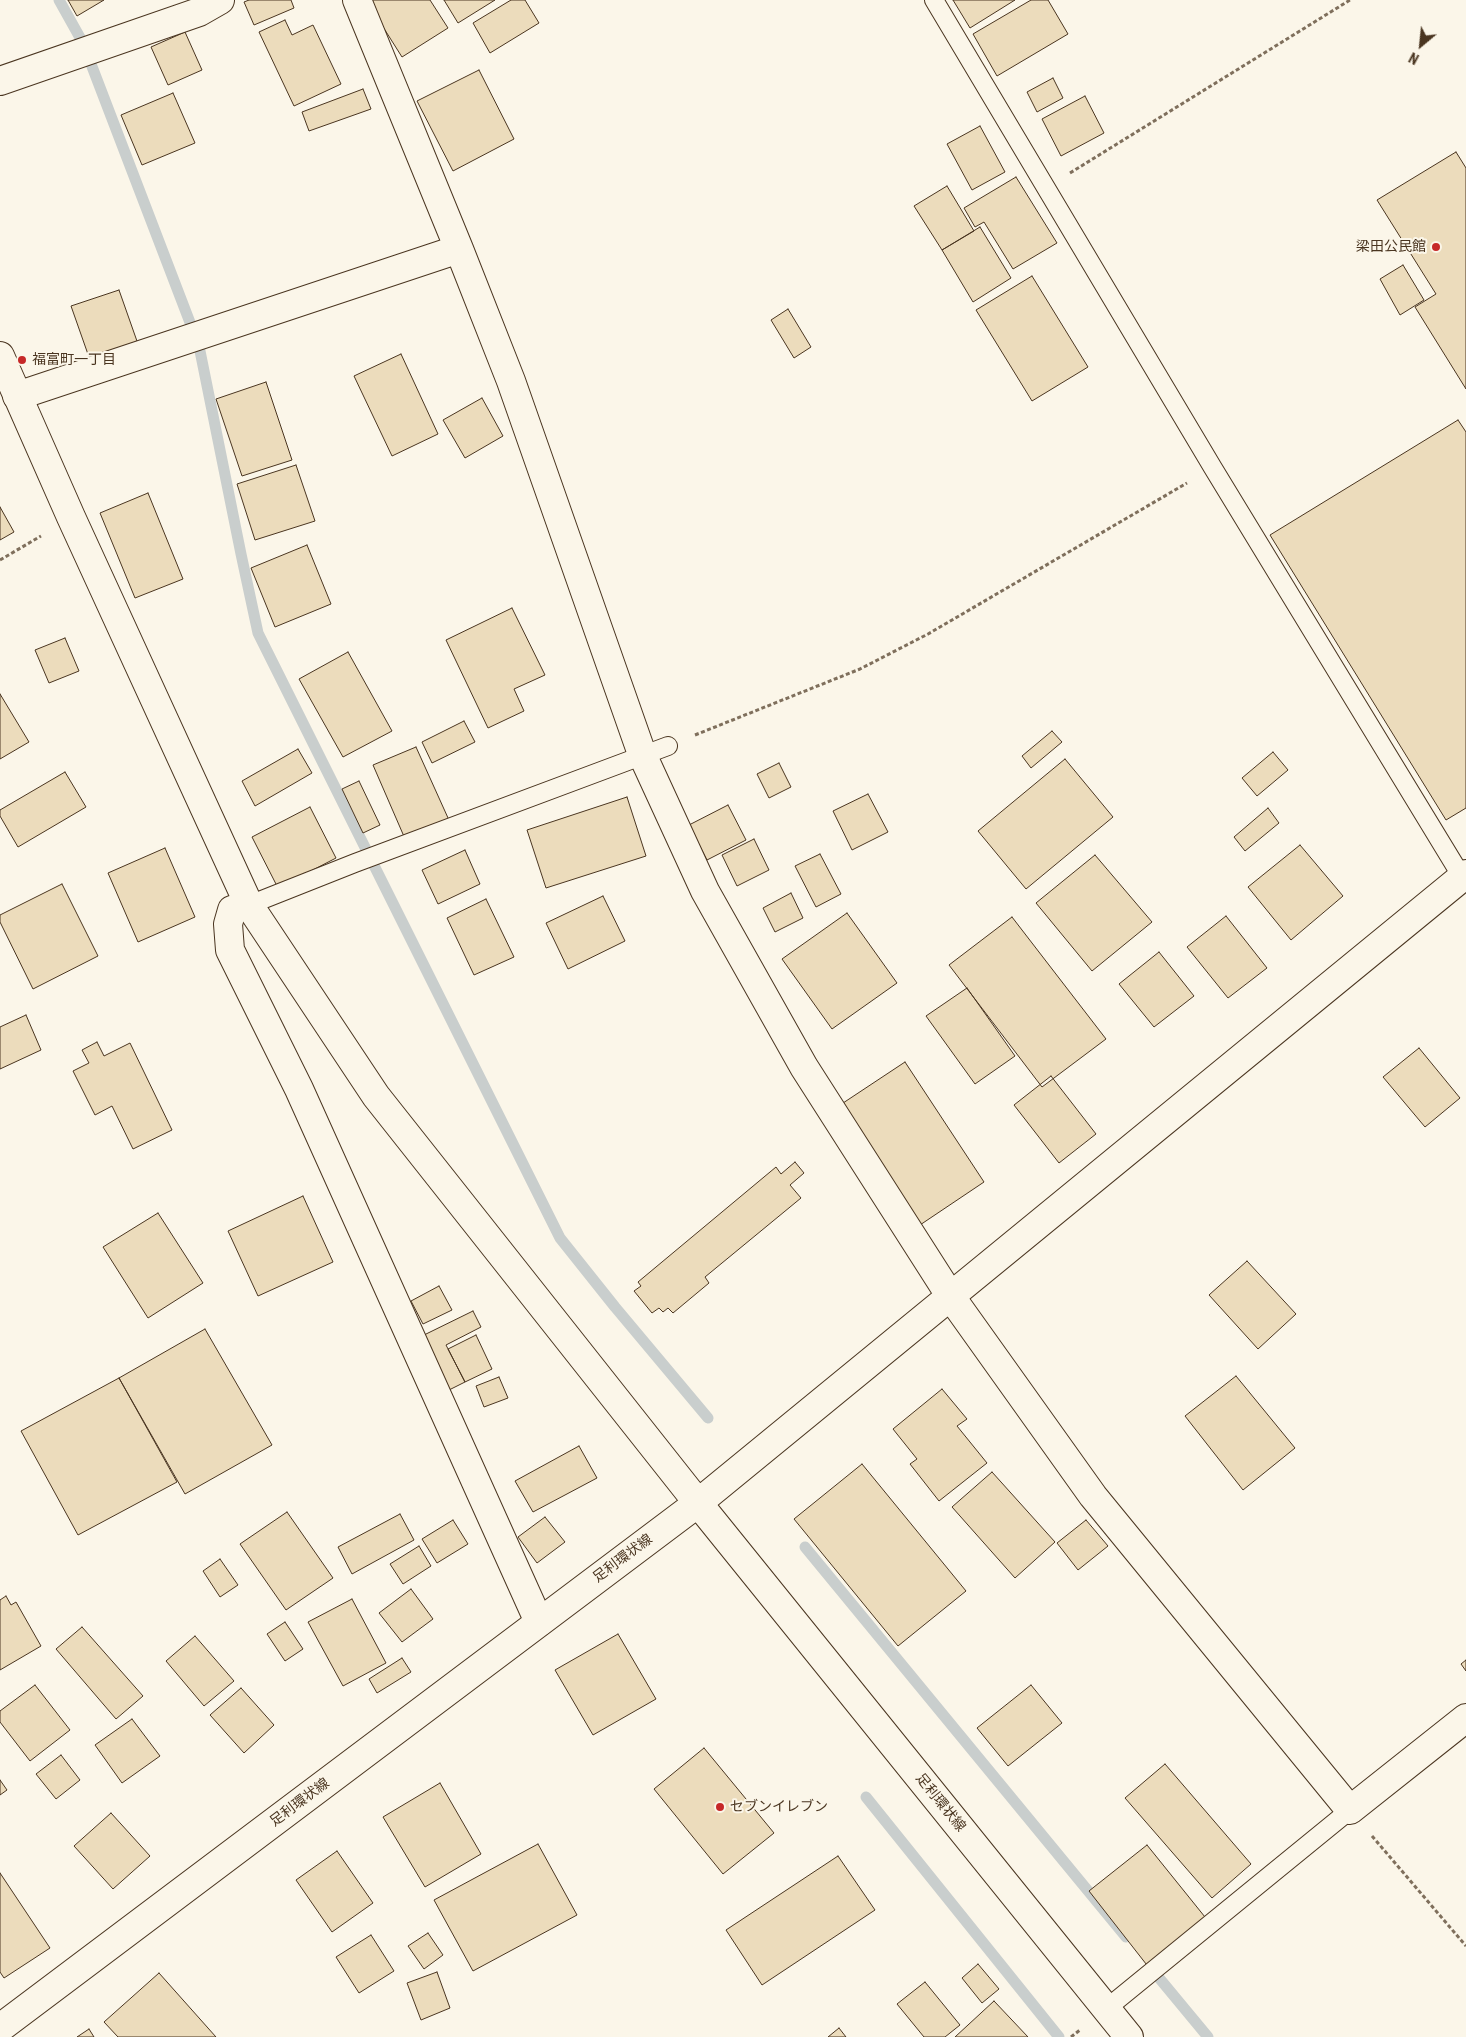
<!DOCTYPE html>
<html>
<head>
<meta charset="utf-8">
<style>
	body { margin:0 }
	#map { position:relative; width:1466px; height:2037px; overflow:hidden; background:#fbf6e9; font-family:"Roboto Condensed",sans-serif }
	canvas { display:block }
	.north { position:absolute; left:1396px; top:20px; width:50px; height:50px; -webkit-text-stroke:4px #fbf6e9; paint-order:stroke; rotate:208deg; font-size:14px; font-weight:700; line-height:20px; text-align:center; color:#4a3520 }
	.north::after { content:''; display:block; margin:auto; width:18px; height:22px; background:#4a3520; clip-path:polygon(50% 0,100% 100%,50% 72%,0 100%) }
</style>
</head>
<body>
<div id="map">
<canvas width="1466" height="2037"></canvas>
<div class="north">N</div>
</div>
<script>
const g = document.querySelector('canvas').getContext('2d');
g.lineJoin = 'round';
function poly(rows) {
  const path = new Path2D();
  for (const r of rows) {
    path.moveTo(r[0], r[1]);
    for (let i = 2; i < r.length; i += 2) path.lineTo(r[i], r[i + 1]);
  }
  return path;
}
function trace(path, color, width, dash) {
  g.strokeStyle = color;
  g.lineWidth = width;
  g.lineCap = dash ? 'butt' : 'round';
  g.setLineDash(dash || []);
  g.stroke(path);
}
function fillPath(path, color) {
  g.fillStyle = color;
  g.fill(path, 'evenodd');
}
function write(font, color, halo, rows, align = 'center') {
  g.font = font + ' "Roboto Condensed","Noto Sans JP",sans-serif';
  g.lineWidth = 4;
  g.setLineDash([]);
  g.textBaseline = 'middle';
  g.strokeStyle = halo;
  g.fillStyle = color;
  for (const [text, x, y, turn = 0] of rows) {
    g.save();
    g.translate(x, y);
    g.rotate((+turn || 0) * Math.PI / 180);
    g.textAlign = isNaN(turn) ? turn : align;
    if (halo) g.strokeText(text, 0, 0);
    g.fillText(text, 0, 0);
    g.restore();
  }
}
const stream = poly([
	[59,0,83,43,199,346,241,554,258,633,560,1238,615,1307,708,1418],
	[805,1547,1126,1937],
	[866,1797,1059,2037],
	[1150,1967,1208,2037]
]);
const building = poly([
	[68,0,104,0,77,16,68,0],
	[249,0,291,0,294,8,254,25,244,2,249,0],
	[366,0,430,0,448,28,402,57,366,0],
	[444,0,495,0,458,23,444,0],
	[511,0,525,0,539,23,490,53,473,23,511,0],
	[953,0,1015,0,970,28,953,0],
	[1031,0,1048,0,1068,34,997,76,973,34,1031,0],
	[285,20,292,35,313,25,341,84,294,106,259,32,285,20],
	[185,32,202,70,168,85,151,47,185,32],
	[479,70,514,139,453,171,417,101,479,70],
	[1053,78,1063,98,1037,112,1027,92,1053,78],
	[363,89,371,109,309,131,302,112,363,89],
	[173,93,195,143,142,165,121,115,173,93],
	[1085,96,1104,133,1061,156,1042,119,1085,96],
	[980,126,1005,172,972,190,947,144,980,126],
	[1456,152,1466,168,1466,389,1415,307,1436,294,1377,200,1456,152],
	[1016,177,1057,243,1013,269,984,222,975,227,964,208,1016,177],
	[947,186,974,231,942,250,914,206,947,186],
	[980,227,1011,278,973,302,942,250,980,227],
	[1403,265,1424,300,1400,315,1380,279,1403,265],
	[1032,276,1088,367,1032,401,976,310,1032,276],
	[119,290,138,344,90,360,71,306,119,290],
	[788,309,811,347,794,358,771,320,788,309],
	[401,354,438,434,392,456,354,376,401,354],
	[266,382,292,460,242,476,216,399,266,382],
	[482,398,503,436,465,458,443,420,482,398],
	[1458,420,1466,432,1466,808,1446,820,1270,535,1458,420],
	[296,465,315,521,255,540,237,484,296,465],
	[148,493,183,579,135,598,100,513,148,493],
	[0,507,14,532,0,540,0,507],
	[307,545,331,604,275,627,251,568,307,545],
	[512,608,545,675,514,689,524,711,488,728,446,640,512,608],
	[65,638,79,671,49,683,35,650,65,638],
	[348,652,392,731,343,757,299,679,348,652],
	[0,694,29,742,0,759,0,694],
	[464,721,475,742,432,763,422,742,464,721],
	[1052,731,1062,742,1031,768,1022,756,1052,731],
	[416,747,453,829,409,848,373,765,416,747],
	[298,749,312,773,255,806,242,781,298,749],
	[1273,752,1288,770,1257,796,1242,778,1273,752],
	[1065,759,1113,817,1026,889,978,831,1065,759],
	[779,763,791,787,769,798,757,774,779,763],
	[65,772,86,807,18,847,0,816,0,810,65,772],
	[359,781,380,825,363,833,342,789,359,781],
	[868,794,888,832,852,850,833,811,868,794],
	[627,797,646,856,546,888,527,830,627,797],
	[728,805,746,840,707,860,689,825,728,805],
	[310,807,336,858,278,888,252,837,310,807],
	[1268,808,1279,823,1245,851,1234,837,1268,808],
	[754,839,769,870,737,886,722,855,754,839],
	[1300,845,1343,896,1291,940,1248,887,1300,845],
	[165,848,195,917,138,942,108,873,165,848],
	[465,850,480,884,438,904,422,870,465,850],
	[820,854,841,894,816,907,795,866,820,854],
	[1095,855,1152,922,1092,971,1036,903,1095,855],
	[62,884,98,956,33,989,0,922,0,915,62,884],
	[791,893,803,918,775,932,763,908,791,893],
	[603,896,625,941,568,969,546,923,603,896],
	[486,899,514,957,474,975,447,918,486,899],
	[847,913,897,983,832,1029,782,959,847,913],
	[1226,916,1267,968,1228,998,1187,947,1226,916],
	[1012,917,1106,1039,1042,1087,949,965,1012,917],
	[1159,952,1194,996,1154,1027,1119,984,1159,952],
	[967,988,1015,1056,975,1084,926,1016,967,988],
	[26,1015,41,1050,0,1069,0,1027,26,1015],
	[97,1042,104,1056,130,1043,172,1130,133,1149,112,1106,95,1115,73,1071,89,1063,82,1050,97,1042],
	[1419,1048,1460,1098,1425,1127,1383,1077,1419,1048],
	[905,1062,984,1182,914,1229,834,1109,905,1062],
	[1051,1076,1096,1134,1059,1163,1014,1105,1051,1076],
	[795,1162,804,1173,790,1185,801,1198,705,1277,709,1283,673,1313,668,1308,663,1312,659,1308,652,1313,634,1291,641,1286,638,1282,776,1167,781,1174,795,1162],
	[303,1196,333,1262,258,1296,228,1231,303,1196],
	[158,1213,203,1283,148,1318,103,1247,158,1213],
	[1247,1261,1296,1314,1258,1349,1209,1295,1247,1261],
	[439,1286,452,1310,423,1324,411,1301,439,1286],
	[473,1311,481,1327,446,1345,465,1382,449,1390,422,1336,473,1311],
	[205,1329,272,1445,185,1494,119,1378,205,1329],
	[476,1335,492,1369,465,1382,448,1349,476,1335],
	[1236,1376,1295,1448,1243,1490,1185,1416,1236,1376],
	[499,1377,508,1398,484,1407,476,1386,499,1377],
	[119,1378,177,1482,78,1535,21,1431,119,1378],
	[942,1389,967,1419,957,1426,987,1463,939,1501,910,1464,917,1459,893,1429,942,1389],
	[579,1446,597,1478,533,1512,515,1481,579,1446],
	[862,1464,966,1591,898,1646,794,1519,862,1464],
	[992,1472,1055,1542,1015,1578,952,1507,992,1472],
	[287,1512,333,1578,286,1610,240,1544,287,1512],
	[400,1514,414,1540,352,1574,338,1547,400,1514],
	[545,1517,565,1542,537,1563,518,1537,545,1517],
	[453,1520,468,1544,437,1563,422,1539,453,1520],
	[1086,1520,1108,1546,1078,1570,1057,1543,1086,1520],
	[419,1546,431,1566,403,1584,390,1564,419,1546],
	[220,1559,238,1585,220,1597,203,1571,220,1559],
	[411,1589,433,1619,402,1642,379,1613,411,1589],
	[6,1596,11,1605,16,1602,41,1646,0,1670,0,1600,6,1596],
	[352,1599,386,1663,343,1686,308,1622,352,1599],
	[285,1622,303,1649,285,1661,267,1634,285,1622],
	[82,1627,143,1696,116,1719,56,1649,82,1627],
	[618,1634,656,1699,593,1735,555,1670,618,1634],
	[195,1636,234,1681,204,1706,166,1661,195,1636],
	[402,1658,411,1672,377,1693,369,1679,402,1658],
	[1466,1660,1466,1671,1461,1664,1466,1660],
	[35,1685,70,1730,30,1761,0,1722,0,1711,35,1685],
	[1031,1685,1062,1723,1008,1766,977,1728,1031,1685],
	[241,1688,274,1725,244,1753,210,1715,241,1688],
	[132,1719,160,1756,122,1783,95,1745,132,1719],
	[704,1748,774,1833,723,1874,654,1789,704,1748],
	[61,1755,80,1780,56,1799,36,1774,61,1755],
	[1165,1764,1251,1864,1212,1898,1125,1798,1165,1764],
	[0,1780,7,1790,0,1795,0,1780],
	[440,1783,481,1854,425,1887,383,1817,440,1783],
	[111,1813,150,1856,113,1889,74,1846,111,1813],
	[538,1844,577,1915,473,1971,434,1900,538,1844],
	[1147,1845,1209,1922,1150,1969,1089,1891,1147,1845],
	[337,1851,373,1903,332,1932,296,1880,337,1851],
	[838,1856,875,1910,762,1985,726,1930,838,1856],
	[0,1873,50,1948,4,1978,0,1972,0,1873],
	[428,1933,443,1955,424,1969,408,1946,428,1933],
	[371,1935,394,1971,359,1993,336,1957,371,1935],
	[978,1964,999,1989,982,2003,962,1978,978,1964],
	[437,1972,450,2008,421,2020,407,1983,437,1972],
	[159,1973,216,2037,118,2037,104,2022,159,1973],
	[925,1982,960,2025,945,2037,924,2037,897,2004,925,1982],
	[994,2001,1028,2037,955,2037,994,2001],
	[839,2028,846,2037,828,2037,839,2028],
	[89,2029,94,2037,77,2037,89,2029]
]);
const path = poly([
	[1070,173,1350,0],
	[0,560,41,536],
	[695,735,860,669,928,634,1187,483],
	[1372,1836,1466,1946],
	[1071,2037,1080,2030]
]);
const lane = poly([
	[934,0,1213,468,1462,877],
	[249,905,355,863,668,746],
	[1106,2009,1350,1810]
]);
const street = poly([
	[357,0,459,249,511,381,642,754,705,891,804,1067,951,1297,1093,1496,1350,1810,1466,1718],
	[0,81,199,12,220,0],
	[17,396,459,249],
	[249,905,232,910,228,924,230,950,299,1089,539,1622]
]);
const secondary = poly([
	[0,356,71,517,249,905,376,1096,698,1503,1466,874]
]);
const primary = poly([
	[0,2028,698,1503,1129,2037]
]);
const markers = [
	[1436,247,5,"#c62828"],
	[22,360,5,"#c62828"],
	[720,1807,5,"#c62828"]
];
const poiNames = [
	["梁田公民館",1426,247,"right"],
	["福富町一丁目",32,360],
	["セブンイレブン",730,1807]
];
const streetNames = [
	["足利環状線",623,1559,-37],
	["足利環状線",300,1803,-37],
	["足利環状線",940,1803,51]
];
trace(stream, '#c9cecd', 11);
fillPath(building, '#ecdcbc');
trace(building, '#4a3520', 1);
trace(lane, '#4a3520', 20);
trace(street, '#4a3520', 30);
trace(secondary, '#4a3520', 30);
trace(primary, '#4a3520', 30);
trace(path, '#7f6f5c', 3, [4, 2.5]);
trace(lane, '#fbf6e9', 18);
trace(street, '#fbf6e9', 28);
trace(secondary, '#fbf6e9', 28);
trace(primary, '#fbf6e9', 28);
for (const [x, y, r, color] of markers) {
  const dot = new Path2D();
  dot.arc(x, y, r, 0, 2 * Math.PI);
  g.fillStyle = color;
  g.fill(dot);
  trace(dot, '#fbf6e9', 2);
}
write('14px', '#4a3520', '#fbf6e9', poiNames, 'left');
write('14px', '#4a3520', '#fbf6e9', streetNames);
</script>
</body>
</html>
